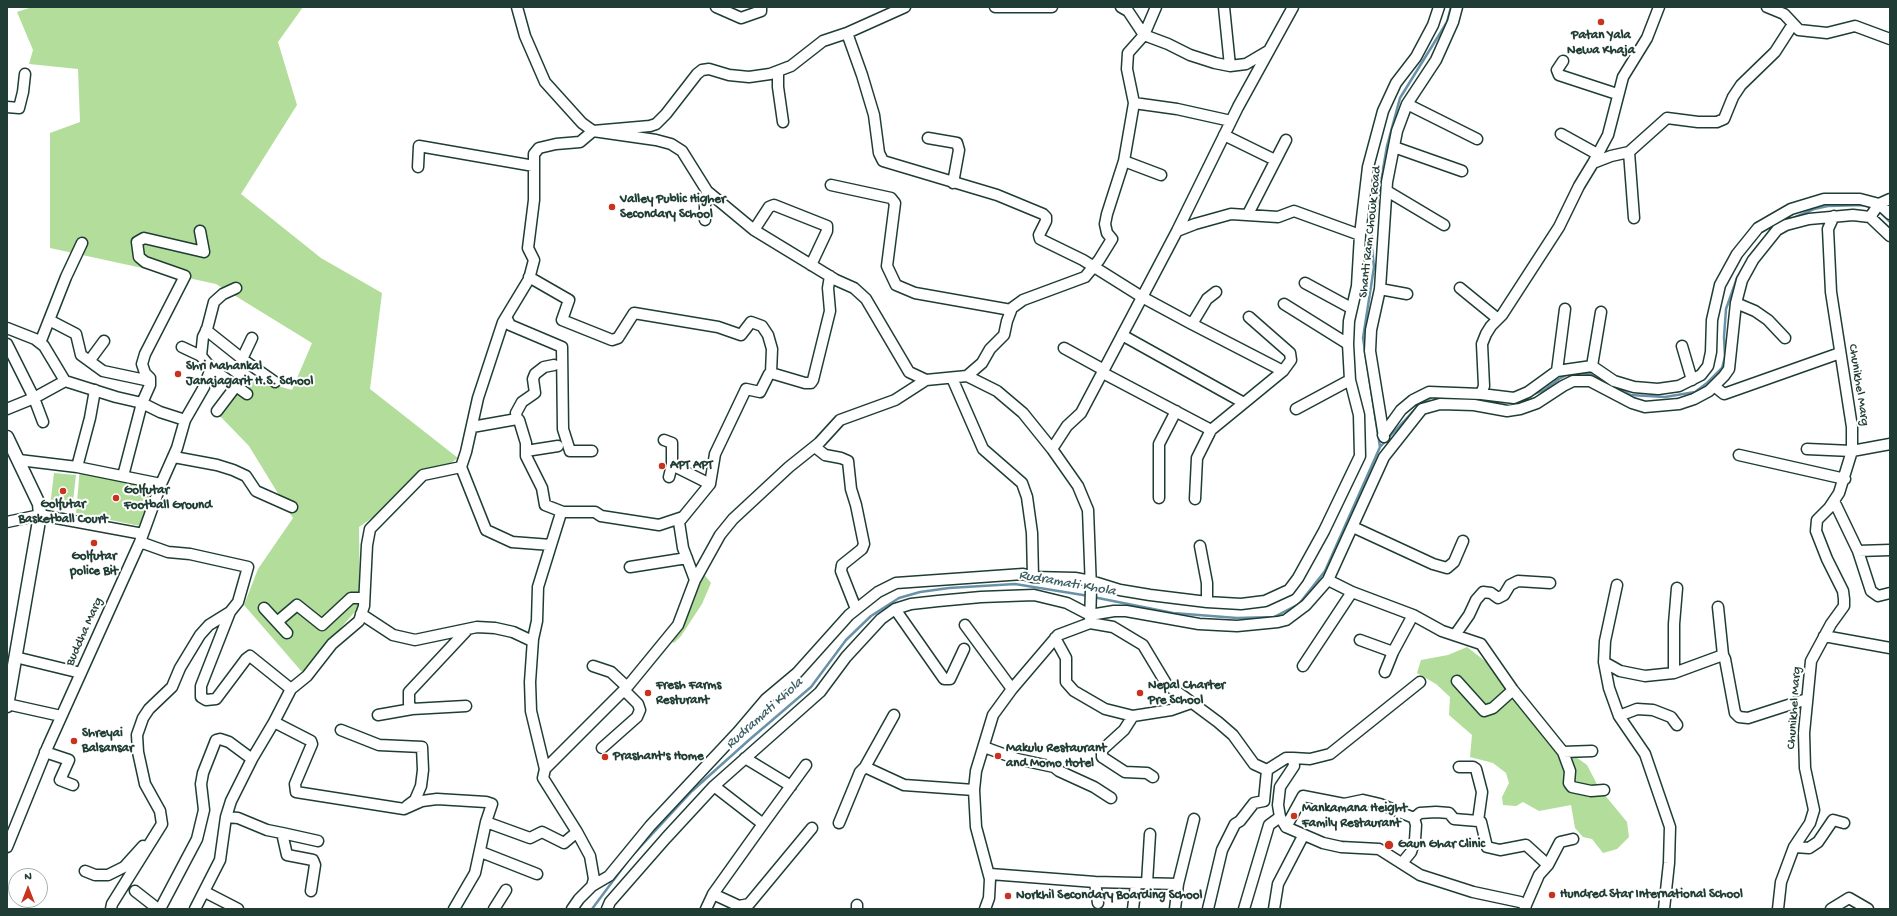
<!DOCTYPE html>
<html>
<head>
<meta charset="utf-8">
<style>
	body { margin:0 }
	#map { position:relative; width:1897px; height:916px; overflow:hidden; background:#fff; font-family:"Gochi Hand",sans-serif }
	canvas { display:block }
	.frame { position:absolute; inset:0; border:8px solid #1f3d34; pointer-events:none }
	.north { position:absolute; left:8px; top:868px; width:40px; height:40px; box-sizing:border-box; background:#fff; border:1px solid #a5b1ae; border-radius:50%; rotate:0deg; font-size:11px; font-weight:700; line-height:16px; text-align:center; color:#1f3d34 }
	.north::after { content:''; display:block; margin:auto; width:14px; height:18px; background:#c8321e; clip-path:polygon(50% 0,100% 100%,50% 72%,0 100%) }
</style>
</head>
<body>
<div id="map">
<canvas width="1897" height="916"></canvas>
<div class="frame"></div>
<div class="north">N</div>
</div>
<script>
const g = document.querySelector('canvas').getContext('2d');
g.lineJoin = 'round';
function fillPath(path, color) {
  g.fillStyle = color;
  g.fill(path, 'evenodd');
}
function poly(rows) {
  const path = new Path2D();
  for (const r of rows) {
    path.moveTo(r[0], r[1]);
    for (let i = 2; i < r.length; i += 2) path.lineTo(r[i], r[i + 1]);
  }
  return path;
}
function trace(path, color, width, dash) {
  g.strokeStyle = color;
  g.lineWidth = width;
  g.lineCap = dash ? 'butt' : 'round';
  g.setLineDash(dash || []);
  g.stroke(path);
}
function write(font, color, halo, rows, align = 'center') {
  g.font = font + ' "Gochi Hand",sans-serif';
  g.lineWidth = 4;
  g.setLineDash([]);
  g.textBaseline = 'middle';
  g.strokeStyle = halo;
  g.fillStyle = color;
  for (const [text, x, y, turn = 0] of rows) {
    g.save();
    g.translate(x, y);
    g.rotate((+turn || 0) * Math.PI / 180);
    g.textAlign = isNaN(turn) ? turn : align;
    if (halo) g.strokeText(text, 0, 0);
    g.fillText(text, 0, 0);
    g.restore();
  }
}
const green = poly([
	[32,7,303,7,278,42,297,105,241,194,321,258,382,293,370,389,458,458,359,527,360,606,302,672,244,605,258,569,293,518,249,446,218,414,250,378,292,390,312,343,216,284,50,248,50,133,80,122,78,69,29,64,33,50,17,12],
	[80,467,161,484,145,527,76,513],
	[54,473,76,475,72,509,50,506],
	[703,573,711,583,702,604,681,636,674,643,669,640],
	[1467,647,1507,678,1558,744,1587,765,1599,788,1627,822,1629,837,1617,849,1603,853,1592,839,1583,837,1575,828,1571,805,1539,811,1523,802,1516,806,1503,805,1502,797,1509,783,1506,773,1493,763,1470,757,1472,735,1449,715,1450,697,1436,684,1417,673,1421,660,1448,655]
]);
const stream = poly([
	[1879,211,1890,222],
	[1791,219,1814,209,1828,206,1864,205,1873,208],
	[1749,257,1767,235],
	[1575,373,1591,374,1631,395,1665,397,1695,392,1707,383,1722,368,1725,357,1724,337,1726,309,1737,278,1743,268],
	[1531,395,1544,390,1559,379,1570,373],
	[1380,447,1363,338,1374,267,1371,239,1387,146,1400,98,1447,22,1451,7],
	[1093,597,1173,613,1237,618,1274,617,1299,604,1325,571,1380,447,1419,405,1434,396],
	[592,909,630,858,692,791,749,740,811,687,846,640,871,616,899,598,920,592,949,588,1015,584,1089,596]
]);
const minor = poly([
	[517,7,525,36,545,82,582,123,593,131,656,140,671,144,682,151,707,191,754,230,836,280,854,288,866,299,909,372,926,380,967,376,997,391,1023,413,1052,449,1078,486,1088,510,1091,589,1090,623,1058,635,1012,689,993,715,976,771,974,790,976,827,990,879,989,898,985,909],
	[716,7,741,18,761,11,761,7],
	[995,7,1052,7],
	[1121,7,1128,11,1144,35,1168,44,1190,55,1215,63,1230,66,1246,64,1268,51],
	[1224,7,1230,66],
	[1767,7,1784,14,1799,30,1827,33,1855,26,1890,39],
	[847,33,862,75,874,115,879,153,883,161,997,195,1043,214,1046,217,1046,221,1039,235,1040,239,1083,260,1142,297,1192,324,1207,299,1216,292],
	[1563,61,1557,70,1559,75,1617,94],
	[778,71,778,87,783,122],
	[1134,103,1177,109,1231,121],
	[1407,104,1477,139],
	[7,107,19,108,23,92,25,74],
	[1561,134,1599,155],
	[1224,135,1275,160],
	[928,138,957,143,959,150,953,183],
	[1394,147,1462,171],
	[1629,152,1634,218],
	[1124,161,1161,175],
	[1593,163,1608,135,1623,77,1647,38,1659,7],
	[418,167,419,146,534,166],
	[831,185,891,198,895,203,887,266,896,285,915,293,1011,310],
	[1387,191,1444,225],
	[1248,214,1286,140],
	[1870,217,1890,236],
	[705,220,705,201,707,191],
	[754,230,769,207,774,205,827,226,827,231,811,265],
	[1177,231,1195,224,1231,214,1278,217,1294,211,1360,235],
	[529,277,569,300,562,320,612,340,618,338,634,313,718,327,741,335,751,322,762,326,768,335,772,349,771,373],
	[1305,283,1351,308],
	[1460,288,1498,319],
	[1380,289,1407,294],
	[1736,303,1755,311,1768,320,1785,338],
	[1284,304,1348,344],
	[506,317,510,325,562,347,563,429,570,451,592,451],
	[49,320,76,334,81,355,103,371,150,381],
	[1192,324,1283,371],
	[7,328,35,339,44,346,65,381,116,397,142,403,160,412,185,420,177,448,161,484,140,542,48,746,7,847],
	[206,330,245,361,275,382],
	[1122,335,1244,403,1211,430,1197,458,1195,499],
	[40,343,66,277,82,243],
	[7,344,34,398,43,422],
	[1682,346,1692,380],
	[182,347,201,356],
	[1064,348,1104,370],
	[242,359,252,338],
	[90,360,104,341],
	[1592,366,1601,312],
	[211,368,247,394],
	[1557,371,1565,309],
	[1103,373,1211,430],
	[967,376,982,363,990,349,1004,335,1007,321,1012,308,1023,300,1085,277,1099,260,1112,239,1107,233,1105,224,1107,214,1124,161,1134,103,1127,69,1128,53,1144,35,1156,7],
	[952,378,983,449,1022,483,1027,497,1032,533,1033,577],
	[1714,386,1724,394,1840,353],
	[1481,394,1484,386,1482,344,1486,334,1491,326,1502,315,1559,227,1579,186,1593,163,1611,156,1629,152,1667,118,1698,122,1717,122,1724,119,1733,97,1741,85,1775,52,1793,24],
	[1244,403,1283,371,1291,360,1290,353,1249,317],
	[7,409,34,398,65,381],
	[1296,409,1350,380],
	[217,411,236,386],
	[517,419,516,413,522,402,535,393,533,379,535,374,544,367,554,365],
	[185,420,204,387,211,368,201,356,203,337,207,329,214,302,223,294,236,288],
	[472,427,517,419,519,420,526,443,526,451],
	[1383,435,1401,410,1413,400,1429,392,1481,394,1514,398,1528,392,1557,371,1592,366,1614,381,1634,387,1658,389,1679,386,1701,375,1708,366,1711,352,1712,320,1720,285,1737,254,1758,228,1791,209,1824,199,1860,199,1879,204,1890,214],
	[1384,437,1370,351,1371,330,1380,289,1387,182,1397,131,1407,104,1436,60,1453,22,1457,7],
	[664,440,672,443,672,465,710,484],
	[558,446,526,451,526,456,542,488,545,505,563,512],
	[815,447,825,455,841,458,848,461,851,489,856,505,864,544,862,549,842,565,841,571,856,609],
	[1052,449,1067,426,1081,413,1177,231,1238,107,1293,7],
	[1807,449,1852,451,1890,444],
	[1739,455,1845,479],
	[174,457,217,465,233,470,246,476,256,491,292,507],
	[19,460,77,467,161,484],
	[77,467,90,418,95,390],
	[123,476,142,403,150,385,150,378,145,373,142,364,145,354,185,276,145,262,139,257,137,242,144,238,204,252,200,231],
	[669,477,672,465],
	[1159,498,1159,444,1176,411],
	[1834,501,1858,551,1871,591,1878,596,1890,593],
	[7,522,40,515,143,534],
	[1353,527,1433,564,1447,568,1454,562,1463,541],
	[140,542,168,552,190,554,248,567,238,602,230,612,201,686,201,697,206,700,216,699,246,659,250,656,291,689],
	[551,545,561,513,563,512,595,512,601,516,659,525,683,517],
	[1200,546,1207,583,1207,602],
	[1858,551,1890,550],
	[630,567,687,558],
	[695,580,683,548,679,522,710,484,715,454,746,389,760,392,769,374,771,373,805,383,811,383,813,380,830,311,828,288,830,276],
	[1328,580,1352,592,1413,615,1442,631,1481,644,1513,690,1563,752,1570,771,1569,783,1572,787,1591,791,1604,790],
	[1617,585,1605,641,1604,662,1609,688,1619,716,1645,754,1670,827,1669,863,1664,909],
	[1718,607,1723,655,1725,659,1735,713,1739,717,1748,718,1807,699],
	[264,608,287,633],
	[895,609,944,679,950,679,964,649],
	[361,614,393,635,415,640,477,627,495,628,513,632,530,640,533,639,537,621,538,587,551,545,512,542,486,530,461,467],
	[277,622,297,605,322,625,351,598,364,598],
	[1090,623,1113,627,1143,645,1167,685,1183,696,1218,722,1233,735,1254,764,1267,770,1286,758,1293,758,1294,766,1280,787,1278,805,1280,817,1286,827,1323,843,1341,847,1379,849,1420,875,1473,892,1520,902,1526,905,1525,909],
	[965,625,1012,689],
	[1455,635,1469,615,1476,600,1483,592,1491,593,1498,598,1504,595,1510,585,1518,581,1550,583],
	[1824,636,1890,648],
	[1055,638,1066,658,1066,682,1074,691,1105,709,1133,716],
	[533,639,530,682,531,711,545,769],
	[1360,640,1393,652],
	[15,657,81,673],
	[1604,662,1620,671,1645,676,1674,673,1723,655],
	[593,666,611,672,627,687],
	[1303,666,1352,592],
	[1385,672,1393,652,1413,615],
	[1674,673,1674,624,1677,588],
	[1457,681,1484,711,1493,708,1513,690],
	[7,704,61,716],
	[412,709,409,704,409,692,468,629],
	[378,715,412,709,466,706],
	[1619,716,1637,709,1653,710,1671,717,1677,725],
	[274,722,291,689,307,676,332,644,359,621,364,606,367,545,370,529,423,475,461,467,466,452,478,398,503,322,529,279,534,260,528,248,534,200,534,154,539,148,556,144,580,142,593,131,650,126,656,124,666,114,697,74,702,70,709,69,729,75,749,77,770,74,791,66,823,41,847,33,905,7],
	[341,730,379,745,422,747,423,770,421,786,415,800,407,806],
	[984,747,1017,759,1054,767,1059,771,1094,787,1111,798],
	[602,748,637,717,640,710,638,704,624,690],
	[45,752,69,760,60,780,73,785],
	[1563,752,1592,751],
	[745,758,791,786],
	[1293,758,1310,759,1330,754,1420,682],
	[865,767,904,785,974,790],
	[1459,767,1473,767,1476,769,1482,792,1478,821],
	[1153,777,1147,773,1125,772,1102,757,1102,750,1124,730,1133,716,1171,710,1191,703],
	[714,786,763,824,806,765],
	[226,817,238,818,267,830,282,833,287,855,313,860,315,865,311,891],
	[486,822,530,838,542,832,564,843,577,832],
	[839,823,860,772,865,767,894,715],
	[763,824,713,894,739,906,749,904,812,828],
	[1286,827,1303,796,1344,804,1363,800,1380,804,1414,818,1420,813,1436,812,1449,813,1454,819,1478,821,1481,822,1487,847,1500,850,1526,845,1548,865],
	[282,833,318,841],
	[1794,847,1809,848,1818,842,1833,820,1844,823],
	[481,852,537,874],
	[1402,863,1411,852,1415,840,1416,825,1414,818],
	[85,871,95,875,108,875,124,867,143,846],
	[990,874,1095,882,1178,884,1175,909],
	[1095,882,1098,903],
	[1147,883,1150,834],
	[1178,884,1194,819],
	[592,886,594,879,590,856,577,832,543,778,545,769,628,686,678,625,695,580,720,535,733,519,789,467,819,443,840,420,895,400,926,380],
	[135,891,158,909],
	[205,892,238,909],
	[857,905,857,909],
	[1526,905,1539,875,1548,865,1560,842,1573,839],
	[111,909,112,904,162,824,160,811,145,784,138,752,137,735,143,718,149,709,172,687,180,668,200,635,209,625,230,612],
	[160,909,197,839,204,810,201,784,203,773,216,740,220,739,229,742,252,759],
	[195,909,220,860,226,817,231,801,252,759,274,722,311,741,312,744,295,784,296,792,404,809,422,801,437,799,486,802,492,804,486,822,475,873,454,909],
	[494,909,506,890],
	[572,909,579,899,592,886,609,876,650,826,738,732,766,699,797,673,849,615,878,592,896,583,1023,574,1033,577,1075,578,1091,581,1120,590,1150,595,1207,602,1241,604,1265,601,1289,590,1298,578,1324,531,1360,456,1359,415,1350,380,1348,344,1349,321,1357,286,1360,235,1368,167,1383,111,1396,83,1416,57,1433,25,1439,7],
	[607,909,610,902,666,838,714,786,820,692,846,657,881,619,895,609,911,604,938,601,981,597,1034,595,1067,603,1090,615,1114,611,1126,611,1199,624,1237,626,1278,622,1286,620,1306,605,1328,580,1384,457,1422,409,1440,404,1474,405,1507,411,1520,409,1537,403,1563,386,1573,381,1590,381,1632,403,1645,407,1679,404,1694,399,1709,391,1724,376,1729,369,1736,303,1742,280,1753,260,1777,230,1786,225,1809,219,1853,215,1870,217,1879,204,1890,199],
	[706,909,713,894],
	[1133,909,1136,884],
	[1208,909,1222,850,1235,824,1240,821,1254,803,1264,801,1267,770],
	[1244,909,1269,825,1280,817],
	[1274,909,1278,884,1303,836],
	[1778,909,1781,882,1794,847,1810,823,1814,810,1805,768,1804,733,1811,661,1831,624,1844,606,1844,599,1843,591,1827,559,1816,531,1817,520,1829,508,1839,493,1852,451,1852,427,1831,292,1828,229,1834,216],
	[1831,909,1849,898,1868,909]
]);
const major = poly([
	[7,437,39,504,40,515,7,706]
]);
const markers = [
	[1601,22,4,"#c8321e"],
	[612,207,4,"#c8321e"],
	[178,374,4,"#c8321e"],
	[662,466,4,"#c8321e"],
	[63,491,4,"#c8321e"],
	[116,498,4,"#c8321e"],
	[94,543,4,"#c8321e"],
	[648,693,4,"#c8321e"],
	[1140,693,4,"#c8321e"],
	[74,741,4,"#c8321e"],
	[998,756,4,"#c8321e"],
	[605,757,4,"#c8321e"],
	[1294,816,4,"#c8321e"],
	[1389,845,5,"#c8321e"],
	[1552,895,4,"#c8321e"],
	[1008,896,4,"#c8321e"]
];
const poiNames = [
	["Patan Yala",1601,36,"center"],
	["Newa Khaja",1601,51,"center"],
	["Valley Public Higher",620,200],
	["Secondary School",620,215],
	["Shri Mahankal",186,367],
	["Janajagarit H.S. School",186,382],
	["APT APT",670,466],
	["Golfutar",124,491],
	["Football Ground",124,506],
	["Golfutar",63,505,"center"],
	["Basketball Court",63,520,"center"],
	["Golfutar",94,557,"center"],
	["police Bit",94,572,"center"],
	["Fresh Farms",656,686],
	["Resturant",656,701],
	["Nepal Charter",1148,686],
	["Pre School",1148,701],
	["Shreyai",82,734],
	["Balsansar",82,749],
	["Makulu Restaurant",1006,749],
	["and Momo Hotel",1006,764],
	["Prashant's Home",613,757],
	["Mankamana Height",1302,809],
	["Family Restaurant",1302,824],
	["Gaun Ghar Clinic",1398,845],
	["Hundred Star International School",1560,895],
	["Norkhil Secondary Boarding School",1016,896]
];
const streetNames = [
	["Shanti Ram Chowk Road",1371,232,-84],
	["Chunikhel Marg",1858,385,81],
	["Buddha Marg",85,632,-66],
	["Chunikhel Marg",1795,708,-86]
];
const waterNames = [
	["Rudramati Khola",1067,584,10],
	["Rudramati Khola",765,714,-42]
];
fillPath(green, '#b2dd9a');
trace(stream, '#6992a8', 2.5);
trace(minor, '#1f3d34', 13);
trace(major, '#1f3d34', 15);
trace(minor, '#fff', 10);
trace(major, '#fff', 12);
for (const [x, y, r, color] of markers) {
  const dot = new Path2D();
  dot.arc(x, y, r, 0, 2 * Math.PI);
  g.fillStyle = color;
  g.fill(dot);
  trace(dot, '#fff', 1.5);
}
write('bold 13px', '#1f3d34', '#fff', poiNames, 'left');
write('13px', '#1f3d34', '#fff', streetNames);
write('italic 14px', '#3e6064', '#fff', waterNames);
</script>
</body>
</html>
